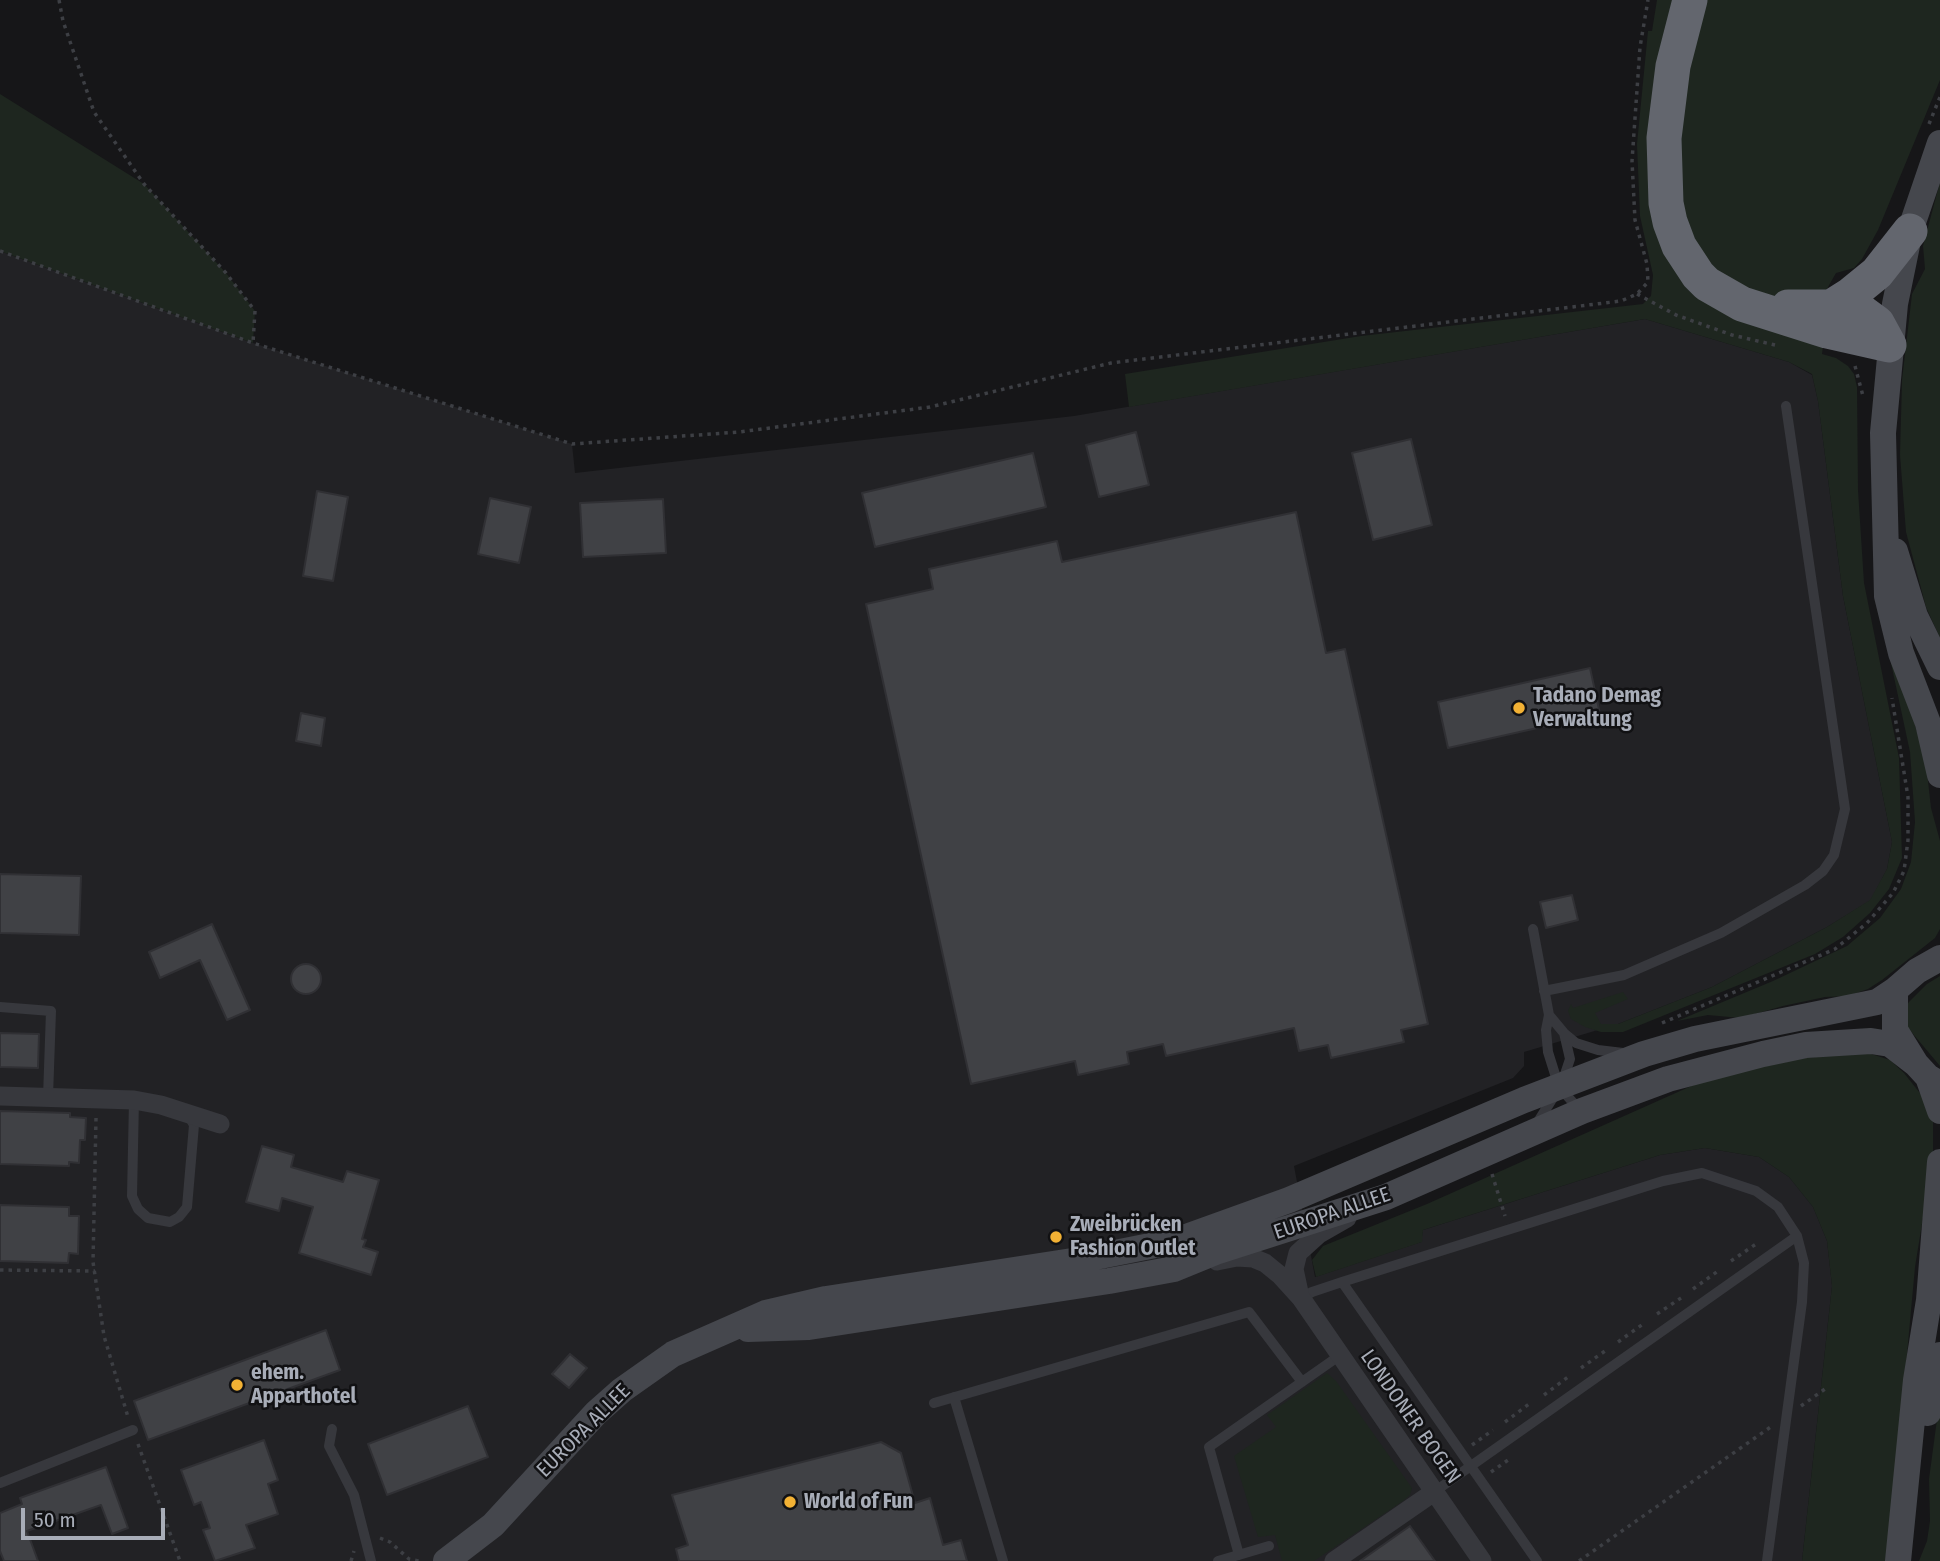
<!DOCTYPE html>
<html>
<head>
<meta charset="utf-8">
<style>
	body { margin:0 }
	#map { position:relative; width:1940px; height:1561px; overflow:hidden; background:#161618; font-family:"Fira Sans Condensed",sans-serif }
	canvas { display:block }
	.scale { position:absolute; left:21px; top:1508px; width:144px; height:32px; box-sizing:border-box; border:4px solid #a8adb8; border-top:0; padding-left:9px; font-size:21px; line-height:24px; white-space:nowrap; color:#a8adb8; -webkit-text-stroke:5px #111113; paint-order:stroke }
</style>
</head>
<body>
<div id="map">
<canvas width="1940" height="1561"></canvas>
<div class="scale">50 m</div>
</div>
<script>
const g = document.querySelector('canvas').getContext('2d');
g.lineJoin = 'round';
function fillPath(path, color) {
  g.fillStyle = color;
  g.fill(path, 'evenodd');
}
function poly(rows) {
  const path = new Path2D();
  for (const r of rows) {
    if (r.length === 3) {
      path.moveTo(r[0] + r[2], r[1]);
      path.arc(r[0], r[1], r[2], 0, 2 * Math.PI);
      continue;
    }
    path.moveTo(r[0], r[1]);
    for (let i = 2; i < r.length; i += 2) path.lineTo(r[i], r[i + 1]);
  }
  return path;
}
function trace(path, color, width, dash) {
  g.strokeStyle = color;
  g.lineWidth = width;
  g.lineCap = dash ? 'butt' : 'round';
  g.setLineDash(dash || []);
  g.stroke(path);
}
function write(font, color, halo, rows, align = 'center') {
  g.font = font + ' "Fira Sans Condensed",sans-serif';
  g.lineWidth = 5;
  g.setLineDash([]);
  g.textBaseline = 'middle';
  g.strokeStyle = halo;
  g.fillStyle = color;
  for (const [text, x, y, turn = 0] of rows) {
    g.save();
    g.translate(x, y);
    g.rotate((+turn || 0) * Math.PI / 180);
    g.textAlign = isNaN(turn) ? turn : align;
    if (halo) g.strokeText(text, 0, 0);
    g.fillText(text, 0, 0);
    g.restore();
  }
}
const built = poly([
	[0,251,253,343,572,444,575,473,1074,416,1645,319,1789,362,1812,375,1818,401,1843,596,1892,842,1887,869,1871,900,1827,927,1712,987,1618,1024,1524,1052,1524,1066,1513,1078,1294,1166,1315,1277,1421,1242,1423,1230,1660,1155,1705,1148,1759,1157,1789,1177,1813,1207,1827,1241,1832,1286,1802,1561,0,1561]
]);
const green = poly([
	[1657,0,1678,0,1658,235,1824,339,1822,354,1836,358,1848,366,1854,374,1857,387,1858,490,1864,583,1899,758,1902,858,1889,889,1870,913,1843,937,1815,954,1623,1032,1601,1032,1585,1027,1571,1019,1568,1011,1571,1004,1573,1008,1623,992,1628,999,1595,1013,1601,1024,1618,1024,1712,987,1827,927,1870,900,1887,869,1892,842,1843,596,1818,401,1812,374,1789,362,1645,319,1129,407,1125,374,1361,336,1643,304,1651,296,1653,275,1640,216,1637,144,1648,31,1652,31],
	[1703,0,1940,0,1940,80,1878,230,1862,259,1854,268,1836,273,1824,294,1792,299,1755,293,1729,283,1695,249,1678,199,1683,77],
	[0,94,144,184,226,273,255,311,253,343,0,251],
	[1940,182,1940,638,1926,607,1906,532,1900,455,1902,380,1912,294,1925,269,1923,246],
	[1885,635,1890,636,1926,763,1931,808,1940,841,1940,929,1935,938,1882,980,1868,989,1848,996,1825,997,1783,1006,1741,1018,1708,1015,1677,1021,1773,981,1847,946,1880,918,1901,889,1911,862,1915,822,1910,752],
	[1940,976,1940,1066,1903,1022,1904,1009,1909,1002,1927,984],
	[1865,1052,1890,1060,1904,1073,1927,1102,1933,1118,1933,1156,1915,1267,1888,1561,1802,1561,1832,1286,1827,1241,1813,1207,1789,1177,1759,1157,1705,1148,1660,1155,1423,1230,1422,1242,1316,1277,1312,1260,1323,1246,1427,1204,1707,1079,1796,1059],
	[1327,1373,1336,1381,1412,1488,1410,1495,1403,1501,1314,1561,1282,1561,1275,1535,1258,1537,1234,1456,1276,1427,1267,1415],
	[1940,1397,1940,1561,1919,1561,1927,1541,1930,1521,1929,1479]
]);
const building = poly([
	[1136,432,1149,485,1099,497,1086,445,1136,432],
	[1411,439,1432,525,1373,540,1352,453,1411,439],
	[1033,453,1046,507,875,547,862,493,1033,453],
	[317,491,348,497,333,581,303,576,317,491],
	[490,498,531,507,519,563,478,554,490,498],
	[663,499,666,553,583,557,580,503,663,499],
	[1296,512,1326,653,1345,649,1428,1024,1401,1030,1404,1042,1331,1058,1328,1045,1299,1051,1294,1028,1166,1056,1163,1044,1127,1052,1129,1064,1078,1075,1075,1061,971,1084,866,604,933,589,929,569,1057,541,1062,562,1296,512],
	[1590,668,1600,714,1448,748,1438,702,1590,668],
	[301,713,325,718,321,746,296,741,301,713],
	[0,874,81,876,79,935,0,933,0,874],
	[1572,895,1578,920,1546,928,1540,902,1572,895],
	[212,924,250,1010,227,1020,200,960,160,978,149,952,212,924],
	[306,979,15],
	[0,1033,39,1034,38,1068,0,1067,0,1033],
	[0,1111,70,1113,70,1117,86,1118,85,1140,80,1140,79,1163,69,1162,69,1166,0,1164,0,1111],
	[262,1146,294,1155,291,1167,343,1182,347,1171,379,1180,362,1239,366,1240,363,1247,378,1252,371,1275,299,1253,313,1207,282,1198,279,1211,246,1202,262,1146],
	[0,1205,69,1207,69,1216,79,1216,78,1254,69,1253,68,1263,0,1261,0,1205],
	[326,1330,340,1370,148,1440,134,1401,326,1330],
	[570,1354,587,1368,569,1388,552,1374,570,1354],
	[468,1406,488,1457,387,1495,368,1444,468,1406],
	[264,1440,278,1480,268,1484,278,1514,246,1525,255,1548,215,1561,203,1530,210,1528,201,1502,194,1505,181,1470,264,1440],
	[881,1442,901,1453,915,1503,930,1498,943,1545,961,1540,967,1561,679,1561,676,1549,688,1545,672,1495,881,1442],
	[106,1467,128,1528,112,1534,101,1505,27,1531,38,1561,4,1561,0,1551,0,1513,22,1504,20,1498,106,1467],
	[1410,1526,1435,1561,1360,1561,1410,1526]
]);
const path = poly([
	[59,0,63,21,94,112,144,184,226,273,255,311,253,343],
	[1929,124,1940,97],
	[0,251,253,343,572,444,739,432,930,407,1111,363,1621,301,1637,294,1648,282,1647,264,1635,220,1632,161,1640,47,1648,0],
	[1637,294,1676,315,1732,335,1775,345],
	[1855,366,1863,396],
	[1662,1023,1835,949,1867,923,1893,893,1904,871,1908,840,1908,797,1892,698],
	[96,1118,93,1262,104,1336,128,1417],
	[1492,1174,1505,1216],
	[1731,1261,1756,1244],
	[0,1270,95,1271],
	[1693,1289,1718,1271],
	[1657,1314,1681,1298],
	[1618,1342,1643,1324],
	[1581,1368,1605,1351],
	[1544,1395,1568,1377],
	[1801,1406,1825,1389],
	[1505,1422,1529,1404],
	[138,1444,180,1561],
	[1472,1445,1493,1430],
	[1491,1472,1511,1458],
	[380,1538,390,1542,409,1559,419,1561,423,1559],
	[351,1561,354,1551],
	[1579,1561,1772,1426]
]);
const service = poly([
	[1533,929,1549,1015,1546,1030,1548,1052,1559,1087,1579,1109],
	[1544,991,1624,975,1721,933,1805,885,1823,871,1834,855,1845,809,1786,406],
	[0,1007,51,1011,48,1097],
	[1549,1015,1564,1033,1576,1043,1598,1050,1623,1053],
	[1563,1080,1570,1059,1564,1033],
	[134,1100,132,1196,138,1209,148,1218,170,1222,179,1217,187,1207,194,1125,189,1116],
	[1536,1125,1554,1096],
	[1342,1282,1537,1561],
	[1301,1298,1312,1292,1342,1282,1663,1181,1702,1173,1756,1191,1778,1207,1797,1236,1804,1263,1802,1302,1767,1561],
	[954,1397,1003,1561],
	[934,1403,1249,1312,1302,1382],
	[332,1429,329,1446,354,1495,371,1561],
	[0,1483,133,1430],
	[1434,1492,1797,1236],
	[1239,1555,1209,1447,1339,1356],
	[1218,1561,1269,1546]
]);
const minor = poly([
	[0,1096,134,1100,161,1105,220,1124],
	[1217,1261,1237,1257,1253,1258,1265,1263,1281,1276,1301,1298,1482,1561],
	[1300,1297,1294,1269,1298,1253,1319,1234,1347,1218],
	[1334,1561,1434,1492]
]);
const secondary = poly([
	[1940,143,1910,231,1895,304,1883,433,1887,596,1901,653,1928,723,1940,775],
	[1895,551,1915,616,1940,667],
	[1895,990,1895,1030,1916,1064,1928,1077,1940,1084],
	[1928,1077,1940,1111],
	[748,1329,809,1327,1109,1281,1174,1269,1218,1251,1386,1197,1582,1111,1668,1079,1763,1054,1806,1045,1871,1041,1890,1044,1916,1064],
	[1928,1413,1940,1355],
	[446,1561,493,1525,596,1413,622,1390,673,1354,766,1313,826,1299,1085,1259,1160,1244,1189,1236,1289,1200,1524,1100,1644,1054,1695,1039,1877,1002,1895,990,1917,971,1940,958],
	[1898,1561,1916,1380,1929,1300,1940,1162]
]);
const motorway = poly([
	[1690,0,1673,66,1664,138,1666,203,1670,222,1679,246,1698,275,1707,284,1742,304,1827,331,1889,345],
	[1788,307,1831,307,1862,312,1877,323,1889,345],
	[1831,307,1850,295,1877,273,1910,231]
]);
const markers = [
	[1519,708,7,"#f2b134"],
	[1056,1237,7,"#f2b134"],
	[237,1385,7,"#f2b134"],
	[790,1502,7,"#f2b134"]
];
const poiNames = [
	["Tadano Demag",1533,696],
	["Verwaltung",1533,720],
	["Zweibrücken",1070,1225],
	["Fashion Outlet",1070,1249],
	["ehem.",251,1373],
	["Apparthotel",251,1397],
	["World of Fun",804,1502]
];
const streetNames = [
	["EUROPA ALLEE",1332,1214,-19],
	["LONDONER BOGEN",1410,1417,55],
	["EUROPA ALLEE",584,1431,-45]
];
fillPath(built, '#222225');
fillPath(green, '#1e261f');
fillPath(building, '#404145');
trace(building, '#303034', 2);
trace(path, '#3d3f44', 3.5, [3.5, 5]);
trace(service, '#37383d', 10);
trace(minor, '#37383d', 19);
trace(secondary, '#45474d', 26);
trace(motorway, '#63666e', 35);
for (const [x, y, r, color] of markers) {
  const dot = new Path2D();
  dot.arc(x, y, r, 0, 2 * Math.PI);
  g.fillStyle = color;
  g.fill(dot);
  trace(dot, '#111113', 2.5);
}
write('bold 21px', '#a8adb8', '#111113', poiNames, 'left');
write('21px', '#a8adb8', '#111113', streetNames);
</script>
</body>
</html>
